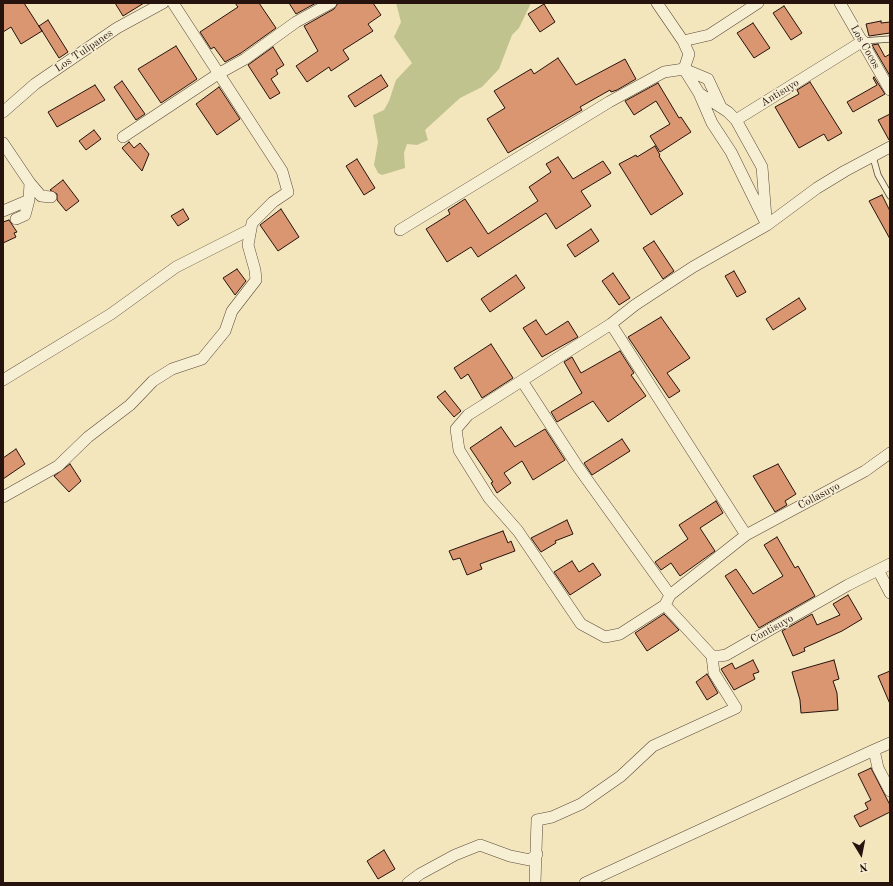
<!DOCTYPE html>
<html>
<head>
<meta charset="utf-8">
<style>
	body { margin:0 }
	#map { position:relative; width:893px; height:886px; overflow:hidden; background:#f3e6bc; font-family:"Old Standard TT",serif }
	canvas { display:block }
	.frame { position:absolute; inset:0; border:4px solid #26130d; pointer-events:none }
	.north { position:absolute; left:841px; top:834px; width:40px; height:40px; -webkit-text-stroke:3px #f7efd3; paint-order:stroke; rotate:170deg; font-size:11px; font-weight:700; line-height:16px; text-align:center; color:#26130d }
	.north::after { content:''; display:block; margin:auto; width:14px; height:18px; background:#26130d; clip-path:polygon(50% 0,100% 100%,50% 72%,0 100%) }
</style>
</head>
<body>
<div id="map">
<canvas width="893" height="886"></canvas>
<div class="frame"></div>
<div class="north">N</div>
</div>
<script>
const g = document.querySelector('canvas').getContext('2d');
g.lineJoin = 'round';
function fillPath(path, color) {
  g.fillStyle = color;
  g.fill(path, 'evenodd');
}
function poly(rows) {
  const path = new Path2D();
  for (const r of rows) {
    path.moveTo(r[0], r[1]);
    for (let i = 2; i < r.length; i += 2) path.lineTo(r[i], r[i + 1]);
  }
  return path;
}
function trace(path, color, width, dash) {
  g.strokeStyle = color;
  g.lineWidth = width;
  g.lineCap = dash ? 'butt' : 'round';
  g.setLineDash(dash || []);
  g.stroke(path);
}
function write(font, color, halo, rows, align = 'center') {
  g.font = font + ' "Old Standard TT",serif';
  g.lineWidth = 3;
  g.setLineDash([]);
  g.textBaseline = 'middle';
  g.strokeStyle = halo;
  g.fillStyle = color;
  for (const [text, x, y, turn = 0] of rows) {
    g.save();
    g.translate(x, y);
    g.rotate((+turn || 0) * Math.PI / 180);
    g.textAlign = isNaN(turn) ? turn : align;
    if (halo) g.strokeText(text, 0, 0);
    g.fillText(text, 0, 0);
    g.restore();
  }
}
const green = poly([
	[396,3,531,3,519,28,512,35,499,69,482,87,460,98,425,130,428,140,417,145,407,144,404,153,405,168,382,175,378,173,374,165,378,142,373,115,384,110,389,101,396,80,412,63,394,37,401,22]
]);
const building = poly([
	[3,3,24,3,42,31,21,44,11,27,3,32,3,3],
	[115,3,144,3,123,16,115,3],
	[235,3,259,3,276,28,241,53,225,62,214,47,211,49,200,32,238,7,235,3],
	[289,3,316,3,296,14,289,3],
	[338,3,373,3,381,15,368,24,373,31,343,50,349,59,331,71,329,67,307,82,296,66,318,51,304,26,334,9,338,3],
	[544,4,555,22,540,32,528,14,544,4],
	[784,6,802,33,791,40,773,13,784,6],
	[48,20,68,52,59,58,39,26,48,20],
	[881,21,881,23,890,22,890,33,869,36,866,24,881,21],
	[753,23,770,48,754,58,737,33,753,23],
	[878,44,885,57,890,54,890,76,872,45,878,44],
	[176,46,197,79,161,103,138,69,176,46],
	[273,47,284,65,276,70,278,74,271,79,280,93,270,99,248,65,273,47],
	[558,58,576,85,625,59,636,79,617,90,611,92,610,90,580,107,582,110,508,153,487,119,505,108,494,91,531,69,534,74,558,58],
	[381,75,388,86,355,107,348,96,381,75],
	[874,77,885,94,853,112,847,102,877,85,873,78,874,77],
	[122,81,145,114,136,120,114,87,122,81],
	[810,82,842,133,828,141,824,134,799,148,775,107,799,94,797,90,810,82],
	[658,83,679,118,681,117,691,132,660,152,650,136,670,124,656,101,634,115,625,101,658,83],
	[95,85,105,100,57,127,48,112,95,85],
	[219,87,240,119,217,135,196,104,219,87],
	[890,114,890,140,889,140,878,120,890,114],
	[94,130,101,139,86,150,79,141,94,130],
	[129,142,134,148,140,143,149,154,142,171,122,148,129,142],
	[655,146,660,155,659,156,683,194,651,215,619,164,636,155,637,157,655,146],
	[558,157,573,179,603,161,611,173,581,191,591,206,556,229,546,213,478,257,471,247,447,262,426,229,450,214,448,210,465,199,488,234,538,201,529,187,551,172,546,164,558,157],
	[357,159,375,188,364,195,346,166,357,159],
	[63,180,79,201,66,211,57,200,57,194,50,190,63,180],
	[882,195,890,211,890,239,869,201,882,195],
	[183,209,189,219,178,226,171,216,183,209],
	[281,209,299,237,278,251,260,225,281,209],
	[9,220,17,232,14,233,16,237,3,243,3,222,9,220],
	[591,229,599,241,575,257,567,245,591,229],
	[654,241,674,271,663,279,643,248,654,241],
	[237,269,246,281,235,295,223,278,237,269],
	[734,271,746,292,737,297,725,276,734,271],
	[613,273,630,298,619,305,602,281,613,273],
	[516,275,525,288,490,312,481,299,516,275],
	[799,298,806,309,773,330,766,319,799,298],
	[661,317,690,358,667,373,680,391,669,398,628,337,661,317],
	[536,320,546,335,568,321,578,337,542,357,523,328,536,320],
	[491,344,513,378,482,398,468,374,461,379,454,368,491,344],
	[620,351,634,373,631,375,646,396,608,422,593,401,557,422,551,412,582,393,564,362,572,357,581,373,620,351],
	[445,391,461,411,454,417,437,397,445,391],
	[501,427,515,447,545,429,565,460,533,480,522,461,504,473,511,483,497,493,491,483,493,482,470,448,501,427],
	[622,439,630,451,592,475,584,463,622,439],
	[16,449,25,464,3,479,3,458,16,449],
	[70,464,81,481,69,492,54,476,70,464],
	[778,464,796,494,785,501,787,505,775,512,753,476,778,464],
	[716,501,723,513,700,528,715,551,680,576,671,563,661,570,655,562,688,539,679,525,716,501],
	[567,520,573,534,555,541,556,543,541,552,531,538,567,520],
	[503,531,508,543,511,541,515,551,480,564,482,569,467,575,460,558,453,560,449,551,503,531],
	[777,537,795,568,798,566,815,596,759,628,725,576,736,569,753,594,783,576,764,545,777,537],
	[572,561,579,572,593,563,601,575,570,595,554,572,572,561],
	[848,595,862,619,842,631,804,648,805,651,793,656,782,631,812,614,817,625,840,615,833,604,848,595],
	[664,614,679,630,647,651,635,633,664,614],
	[753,660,759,672,753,674,755,679,734,690,721,669,732,663,735,669,753,660],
	[834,660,839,679,833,681,837,693,838,710,801,713,800,700,792,672,834,660],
	[890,671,890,704,878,676,890,671],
	[707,674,718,693,707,700,696,682,707,674],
	[871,768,890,805,890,812,860,827,854,816,868,809,865,803,871,800,858,774,871,768],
	[384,850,395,869,378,879,367,861,384,850]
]);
const lane = poly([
	[863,41,890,39],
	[873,157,878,175,890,196]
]);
const street = poly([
	[657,3,683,41,689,54,684,69],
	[840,3,890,90],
	[683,41,709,35,758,3],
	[684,69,699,93,712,123,731,152,767,225],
	[699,93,728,112,736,120,863,41],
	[3,112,35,84,117,28,163,3],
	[736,120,762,167,766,218],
	[123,137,218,74,245,59,296,22,331,3],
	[3,143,30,183,41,196,51,197],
	[890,147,845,171,817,188,767,225,693,267,635,305,611,324,468,415,456,429,459,450,489,498,518,531,581,624,605,637,620,634,665,605,670,595,746,535,865,471,890,453],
	[3,211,29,200],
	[16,219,25,215,29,200,30,183],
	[400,230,609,102,664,72,684,69,708,79,721,107],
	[611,324,746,535],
	[3,380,111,314,176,267,251,229],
	[522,381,578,467,670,595],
	[3,497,58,466,88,437,130,405,153,381,172,369,202,359,225,331,232,311,256,280,255,270,248,245,252,223,273,202,288,192,282,171,173,3],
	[878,570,890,593],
	[665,605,712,656,720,656,726,655,848,585,890,564],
	[890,743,874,750,878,768,890,791],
	[408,883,420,874,455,855,480,845,510,856,530,860,537,854],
	[535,883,537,820,552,817,581,804,621,776,653,746,736,708,714,673,712,656],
	[585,883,874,750]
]);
const streetNames = [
	["Los Cocos",865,47,60],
	["Los Tulipanes",84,51,-34],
	["Antisuyo",780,93,-31],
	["Collasuyo",819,496,-28],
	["Contisuyo",772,629,-29]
];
fillPath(green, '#c0c38d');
fillPath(building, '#da9571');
trace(building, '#26130d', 1);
trace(lane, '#594839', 7);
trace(street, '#594839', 12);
trace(lane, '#f7efd3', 5.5);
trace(street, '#f7efd3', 11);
write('11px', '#26130d', '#f7efd3', streetNames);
</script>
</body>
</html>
